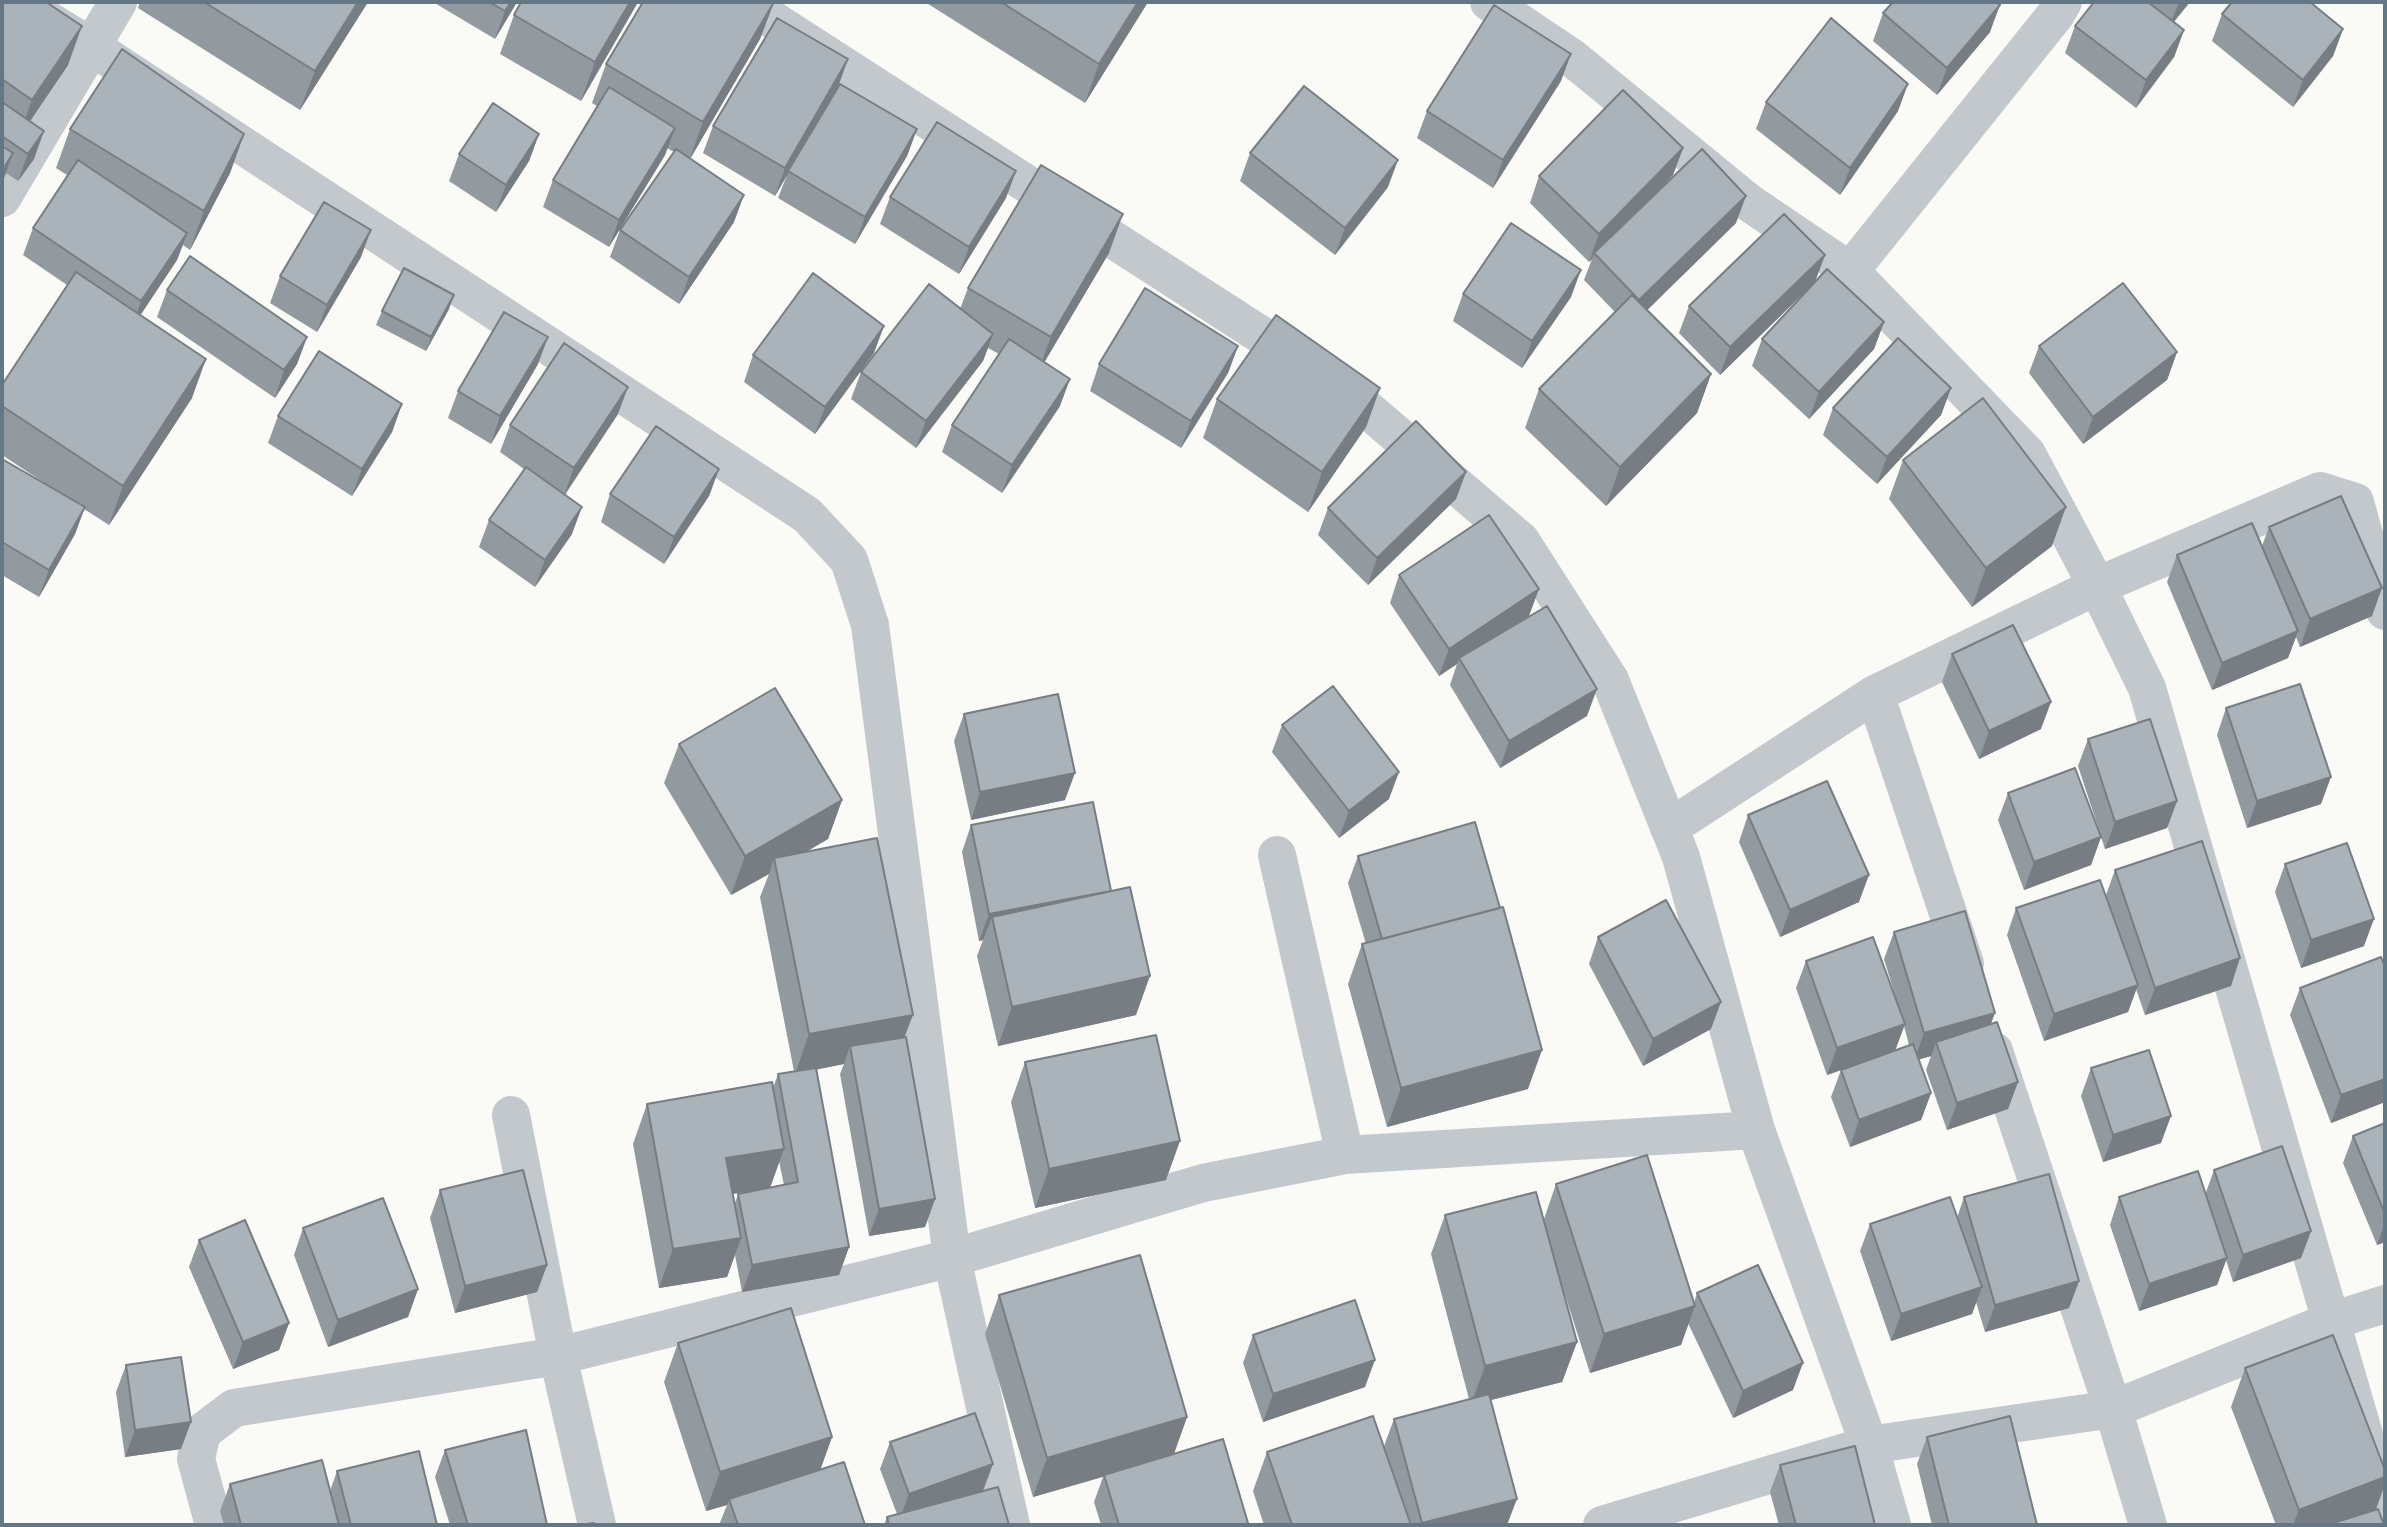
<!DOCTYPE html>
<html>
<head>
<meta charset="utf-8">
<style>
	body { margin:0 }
	#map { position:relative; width:2387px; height:1527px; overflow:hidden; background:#fafaf7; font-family:"Roboto Condensed",sans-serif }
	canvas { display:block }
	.frame { position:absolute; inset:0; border:4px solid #647784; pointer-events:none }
</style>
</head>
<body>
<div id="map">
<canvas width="2387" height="1527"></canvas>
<div class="frame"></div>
</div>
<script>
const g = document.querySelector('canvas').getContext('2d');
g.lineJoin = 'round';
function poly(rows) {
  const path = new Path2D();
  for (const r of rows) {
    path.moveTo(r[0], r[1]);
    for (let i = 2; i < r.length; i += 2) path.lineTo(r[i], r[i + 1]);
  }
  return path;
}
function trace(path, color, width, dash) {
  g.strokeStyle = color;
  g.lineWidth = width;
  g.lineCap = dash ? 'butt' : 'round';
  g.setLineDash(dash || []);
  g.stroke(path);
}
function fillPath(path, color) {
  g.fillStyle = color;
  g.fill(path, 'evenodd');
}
const street = poly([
	[18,2,92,47,807,515,849,560,870,625,952,1258,1011,1525],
	[745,2,1340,386,1521,541,1610,680,1681,857,1756,1130,1869,1445,1892,1525],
	[1489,2,1571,57,1748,202,1850,271,2027,454,2097,586,2147,688,2385,1507],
	[2,198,118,2],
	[1850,271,2056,14,2063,2],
	[1875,694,1965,964],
	[1669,828,1875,694,2097,586,2320,491,2355,502,2385,611],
	[1277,855,1345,1155],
	[1994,1051,2113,1409,2148,1525],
	[511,1115,558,1356,597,1525],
	[214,1525,196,1459,202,1432,234,1408,558,1356,952,1258,1203,1183,1345,1155,1756,1130],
	[1602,1525,1869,1445,2113,1409,2331,1321,2385,1304]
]);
const wall = poly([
	[2,2,68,65,30,121,34,159,18,181,6,173,2,183],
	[140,2,368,2,300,110,138,8],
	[433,2,517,2,495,39],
	[638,2,581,101,500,54,514,15],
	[774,2,760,39,690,158,734,222,679,304,610,257,620,230,674,152,667,148,665,155,609,247,543,207,553,180,597,106,592,103,606,64],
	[925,2,1148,2,1085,103],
	[2094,2,2190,2,2174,22,2184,30,2174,57,2136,108,2065,53,2075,26],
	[1883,13,1990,32,1937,95,1873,41],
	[2222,14,2343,29,2333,56,2293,107,2212,41],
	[1561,81,1493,188,1417,138,1427,111],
	[1766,102,1898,111,1840,195,1756,129],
	[713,126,917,129,907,156,855,244,778,198,787,175,775,196,703,153],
	[70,129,244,134,230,173,190,250,183,245,177,260,140,315,192,398,109,525,84,509,75,534,39,597,2,575,2,459,52,488,2,455,2,385,67,285,23,255,33,228,67,175,56,168],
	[539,134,529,161,496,212,449,181,459,154],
	[1683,148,1673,175,1651,198,1736,223,1647,310,1711,374,1697,413,1606,506,1525,428,1539,389,1615,312,1584,280,1592,259,1589,262,1530,203,1539,176],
	[1250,153,1388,187,1335,255,1240,181],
	[890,197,1006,198,959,274,880,224],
	[1109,253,1044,363,1060,406,1002,493,942,452,952,425,999,354,988,348,983,361,916,448,851,399,861,372,960,309,968,288],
	[1825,255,1815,281,1884,322,1874,349,1809,419,1752,366,1762,339,1809,288,1720,375,1679,333,1689,306],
	[361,257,317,332,270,303,280,276],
	[167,290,307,337,297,364,275,398,157,317],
	[1463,294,1571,297,1522,368,1453,321],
	[449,309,426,351,376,325,382,311],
	[1238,346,1228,373,1181,448,1090,391,1099,364],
	[2039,346,2177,352,2167,380,2083,444,2029,373],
	[874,353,815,434,744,382,753,355],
	[538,364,491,444,448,418,458,391],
	[1380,388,1366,427,1308,512,1203,438,1217,399],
	[1951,388,1941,415,1877,484,1823,435,1833,408],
	[402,404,392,432,352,496,268,443,278,416],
	[618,414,565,495,572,534,535,587,479,547,489,520,524,469,500,452,510,425],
	[1903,460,2052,546,1972,607,1889,499],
	[719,469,709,496,664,564,601,522,610,494],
	[1466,472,1456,499,1368,585,1318,535,1328,508],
	[2269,527,2372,616,2300,647,2296,637,2288,658,2212,690,2167,582,2177,555,2262,546],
	[1399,575,1529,616,1519,623,1587,716,1500,768,1450,685,1457,664,1439,676,1390,603],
	[1952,654,2041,729,1979,759,1942,682],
	[2226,708,2321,804,2247,828,2217,735],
	[964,714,1065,800,971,820,954,741],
	[1282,725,1389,799,1339,838,1272,752],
	[2088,739,2177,801,2167,828,2105,849,2101,837,2091,865,2024,890,1998,820,2008,793,2101,836,2078,766],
	[679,744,842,800,828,839,806,852,904,1037,935,1199,925,1227,869,1236,840,1074,844,1064,816,1069,849,1247,839,1275,742,1292,735,1255,727,1277,659,1288,633,1144,647,1104,773,1088,778,1074,794,1071,760,897,769,874,731,895,664,783],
	[779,1161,784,1185,738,1194,735,1203,733,1194,770,1188],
	[1748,815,1859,902,1780,937,1739,842],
	[971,825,1111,891,1136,1015,998,1046,977,956,983,940,979,941,962,852],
	[1358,856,1528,1089,1387,1127,1348,984,1362,944,1366,944,1348,883],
	[2285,864,2364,946,2301,968,2275,892],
	[2115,870,2231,986,2145,1015,2136,989,2128,1012,2044,1041,2007,935,2016,908,2106,895],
	[1894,932,1991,1023,2018,1082,2008,1109,1947,1130,1926,1070,1931,1056,1919,1059,1931,1093,1921,1120,1850,1147,1831,1097,1841,1070,1827,1075,1796,988,1806,961,1897,1002,1884,959],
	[1904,1026,1909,1045,1895,1050],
	[1598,937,1711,1029,1643,1066,1589,964],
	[2385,967,2385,1102,2331,1123,2290,1015,2300,988],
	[1025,1062,1166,1180,1035,1208,1011,1102],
	[2091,1068,2161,1143,2103,1162,2081,1096],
	[2385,1123,2385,1242,2377,1245,2343,1163,2353,1136],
	[2214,1170,2311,1231,2301,1258,2233,1282,2226,1260,2217,1285,2139,1311,2110,1225,2119,1197,2205,1195],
	[1556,1184,1694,1303,1697,1293,1793,1390,1733,1418,1688,1323,1681,1345,1590,1373,1558,1273,1577,1342,1562,1382,1491,1400,1507,1525,1264,1525,1253,1491,1267,1452,1387,1455,1384,1446,1394,1419,1469,1399,1431,1254,1445,1215,1544,1219],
	[440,1190,547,1265,537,1292,455,1313,430,1218],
	[1964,1197,2079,1281,2069,1308,1985,1332,1976,1302,1972,1314,1891,1341,1860,1251,1870,1224,1957,1218],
	[303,1228,418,1289,408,1317,328,1347,294,1255],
	[199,1240,289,1323,279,1350,233,1369,189,1267],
	[999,1295,1187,1417,1174,1454,1247,1525,1101,1525,1094,1502,1103,1477,1033,1497,985,1334],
	[1253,1335,1365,1387,1263,1422,1243,1363],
	[678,1343,832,1437,820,1470,865,1525,719,1525,727,1505,706,1511,664,1382],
	[126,1365,181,1449,125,1457,116,1392],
	[2245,1368,2376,1510,2384,1525,2276,1525,2231,1407],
	[1927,1437,2037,1525,1932,1525,1917,1464],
	[890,1442,983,1491,1009,1525,884,1525,887,1517,897,1514,880,1469],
	[445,1450,547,1525,450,1525,435,1477],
	[1780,1465,1875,1525,1779,1525,1770,1492],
	[337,1471,437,1525,224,1525,220,1511,230,1484,330,1491]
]);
const shadedWall = poly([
	[358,2,368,2,300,110,315,71],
	[511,2,517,2,495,39,505,11],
	[630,2,638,2,581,101,595,62],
	[774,2,760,39,689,161,703,122],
	[1138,2,1148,2,1085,103,1099,64],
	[2179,2,2190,2,2169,27],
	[2000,5,1990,32,1937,95,1947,68],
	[82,26,68,65,18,139,32,100],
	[2343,29,2333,56,2293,107,2303,80],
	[2184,30,2174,57,2136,108,2146,80],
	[1571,54,1561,81,1493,188,1503,160],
	[848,59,838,87,775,196,785,168],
	[1908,84,1898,111,1840,195,1850,168],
	[675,128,665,155,609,247,619,220],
	[917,129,907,156,855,244,865,217],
	[44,131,34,159,18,181,28,154],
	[244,134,230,173,190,250,204,211],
	[539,134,529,161,496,212,506,185],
	[1683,148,1673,175,1596,255,1594,253,1592,259,1589,262,1599,234],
	[13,153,3,181,2,183,2,171],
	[1398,160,1388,187,1335,255,1345,228],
	[1016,171,1006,198,959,274,969,247],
	[744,195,734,222,679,304,689,277],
	[1746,196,1736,223,1629,328,1639,300],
	[1123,214,1109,253,1036,376,1051,337],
	[371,230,361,257,317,332,327,305],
	[187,233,177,260,132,328,141,301],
	[1825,255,1815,282,1720,375,1730,347],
	[1581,270,1571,297,1522,368,1532,341],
	[454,295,449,309,426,351,431,337],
	[1884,322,1874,349,1809,419,1819,392],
	[884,326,874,353,815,434,825,407],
	[993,334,983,361,916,448,926,421],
	[307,337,297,364,275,398,284,370],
	[548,337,538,364,491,444,500,416],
	[1238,346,1228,373,1181,448,1191,421],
	[2177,352,2167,380,2083,444,2093,417],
	[206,359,192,398,109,525,123,486],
	[1711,374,1697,413,1606,506,1620,467],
	[1070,379,1060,406,1002,493,1012,465],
	[628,387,618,414,564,495,574,468],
	[1380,388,1366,427,1308,512,1322,472],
	[1951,388,1941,415,1877,484,1887,457],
	[402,404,392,432,352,496,362,469],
	[719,469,709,496,664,564,674,537],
	[1466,472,1456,499,1368,585,1377,558],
	[85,507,75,534,39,597,49,570],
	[582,507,572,534,535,587,545,560],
	[2066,507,2052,546,1972,607,1986,568],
	[2382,588,2372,616,2300,647,2310,619],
	[1539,589,1529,616,1461,661,1459,658,1457,664,1439,676,1449,649],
	[2298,631,2288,658,2212,690,2222,663],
	[1597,689,1587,716,1500,768,1509,741],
	[2051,702,2041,729,1979,759,1989,731],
	[1399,772,1389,799,1339,838,1349,811],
	[1075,773,1065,800,971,820,980,792],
	[2331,777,2321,804,2247,828,2257,801],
	[842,800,828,839,776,869,774,858,769,874,731,895,745,856],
	[2177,801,2167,828,2105,849,2115,822],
	[2101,837,2091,865,2024,890,2034,862],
	[1869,875,1859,902,1780,937,1790,910],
	[1111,891,992,917,983,940,979,941,989,914],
	[2374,919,2364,946,2301,968,2311,940],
	[2240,958,2231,986,2145,1015,2155,988],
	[1150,976,1136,1015,998,1046,1012,1007],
	[2138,985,2128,1012,2044,1041,2054,1014],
	[1721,1002,1711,1029,1643,1066,1653,1039],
	[1995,1013,1985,1040,1936,1042,1931,1056,1914,1061,1924,1033],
	[913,1015,898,1054,850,1046,844,1064,795,1074,809,1034],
	[1905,1024,1895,1051,1827,1075,1837,1048],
	[1542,1050,1528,1089,1387,1127,1401,1088],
	[2385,1079,2385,1102,2331,1123,2341,1095],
	[2018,1082,2008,1109,1947,1130,1957,1103],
	[1931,1093,1921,1120,1850,1147,1859,1120],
	[2171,1116,2161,1143,2103,1162,2113,1135],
	[1180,1141,1166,1180,1035,1208,1049,1169],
	[784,1149,770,1188,712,1197,726,1158],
	[935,1199,925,1227,869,1236,879,1209],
	[2385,1222,2385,1242,2377,1245],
	[2311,1231,2301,1258,2233,1282,2243,1255],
	[741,1238,727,1277,659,1288,673,1249],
	[849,1247,839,1275,742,1292,752,1265],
	[2227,1258,2217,1285,2139,1311,2149,1284],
	[547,1265,537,1292,455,1313,465,1286],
	[2079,1281,2069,1308,1985,1332,1995,1305],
	[1982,1287,1972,1314,1891,1341,1901,1314],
	[418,1289,408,1317,328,1347,338,1320],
	[1695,1306,1681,1345,1590,1373,1604,1334],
	[289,1323,279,1350,233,1369,243,1342],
	[1577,1342,1562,1382,1471,1405,1485,1366],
	[1375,1360,1365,1387,1263,1422,1273,1394],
	[1803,1363,1793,1390,1733,1418,1743,1391],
	[1187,1417,1173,1456,1033,1497,1047,1458],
	[191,1422,181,1449,125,1457,135,1430],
	[832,1437,818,1476,729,1499,727,1505,706,1511,720,1472],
	[993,1464,983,1491,899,1521,909,1494],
	[2385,1477,2385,1484,2374,1515,2348,1525,2293,1525,2299,1510],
	[1517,1499,1507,1525,1421,1525,1422,1523]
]);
const building = poly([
	[2,2,46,2,82,26,32,100,2,79,2,2],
	[204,2,358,2,315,71,204,2],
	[489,2,511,2,505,11,489,2],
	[521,2,630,2,595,62,514,15,521,2],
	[643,2,774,2,703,122,606,64,643,2],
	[1001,2,1138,2,1099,64,1001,2],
	[1893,2,1997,2,2000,5,1947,68,1883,13,1893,2],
	[2094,2,2148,2,2184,30,2146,80,2075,26,2094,2],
	[2232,2,2310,2,2343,29,2303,80,2222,14,2232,2],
	[1494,5,1571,54,1503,160,1427,111,1494,5],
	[777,18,848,59,785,168,713,126,777,18],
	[1831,18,1908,84,1850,168,1766,102,1831,18],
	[122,49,244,134,204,211,70,129,122,49],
	[840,84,917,129,865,217,788,171,840,84],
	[1304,86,1398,160,1345,228,1250,153,1304,86],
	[609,87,675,128,619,220,553,180,609,87],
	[1623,90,1683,148,1599,234,1539,176,1623,90],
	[2,102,44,131,28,154,2,136,2,102],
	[493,103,539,134,506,185,459,154,493,103],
	[937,122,1016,171,969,247,890,197,937,122],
	[2,146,13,153,2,171,2,146],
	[676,149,744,195,689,277,620,230,676,149],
	[1702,149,1746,196,1639,300,1594,253,1702,149],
	[78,160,187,233,141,301,33,228,78,160],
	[1041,165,1123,214,1051,337,968,288,1041,165],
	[324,202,371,230,327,305,280,276,324,202],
	[1784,214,1825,255,1730,347,1689,306,1784,214],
	[1511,223,1581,270,1532,341,1463,294,1511,223],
	[190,256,307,337,284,370,167,290,190,256],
	[404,268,454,295,431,337,382,311,404,268],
	[1827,269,1884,322,1819,392,1762,339,1827,269],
	[76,272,206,359,123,486,2,406,2,385,76,272],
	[813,273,884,326,825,407,753,355,813,273],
	[2123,283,2177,352,2093,417,2039,346,2123,283],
	[929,284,993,334,926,421,861,372,929,284],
	[1145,288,1238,346,1191,421,1099,364,1145,288],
	[1632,295,1711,374,1620,467,1539,389,1632,295],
	[504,312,548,337,500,416,458,391,504,312],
	[1276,315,1380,388,1322,472,1217,399,1276,315],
	[1898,338,1951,388,1887,457,1833,408,1898,338],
	[1009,339,1070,379,1012,465,952,425,1009,339],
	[564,343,628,387,574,468,510,425,564,343],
	[319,351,402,404,362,469,278,416,319,351],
	[1983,398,2066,507,1986,568,1903,460,1983,398],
	[1416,421,1466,472,1377,558,1328,508,1416,421],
	[656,426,719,469,674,537,610,494,656,426],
	[2,459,85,507,49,570,2,542,2,459],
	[526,467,582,507,545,560,489,520,526,467],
	[2341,496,2382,588,2310,619,2269,527,2341,496],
	[1489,515,1539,589,1449,649,1399,575,1489,515],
	[2252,523,2298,631,2222,663,2177,555,2252,523],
	[1547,606,1597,689,1509,741,1459,658,1547,606],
	[2013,625,2051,702,1989,731,1952,654,2013,625],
	[2300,684,2331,777,2257,801,2226,708,2300,684],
	[1333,686,1399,772,1349,811,1282,725,1333,686],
	[775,688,842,800,745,856,679,744,775,688],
	[1058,694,1075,773,980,792,964,714,1058,694],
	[2150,719,2177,801,2115,822,2088,739,2150,719],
	[2075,768,2101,837,2034,862,2008,793,2075,768],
	[1827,781,1869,875,1790,910,1748,815,1827,781],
	[1093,802,1111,891,989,914,971,825,1093,802],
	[1475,822,1500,908,1382,939,1358,856,1475,822],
	[877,838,913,1015,809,1034,774,858,877,838],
	[2202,841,2240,958,2155,988,2115,870,2202,841],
	[2347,843,2374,919,2311,940,2285,864,2347,843],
	[2100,880,2138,985,2054,1014,2016,908,2100,880],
	[1130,887,1150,976,1012,1007,992,917,1130,887],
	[1666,900,1721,1002,1653,1039,1598,937,1666,900],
	[1503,907,1542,1050,1401,1088,1362,944,1503,907],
	[1965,911,1995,1013,1924,1033,1894,932,1965,911],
	[1873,937,1905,1024,1837,1048,1806,961,1873,937],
	[2381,957,2385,967,2385,1079,2341,1095,2300,988,2381,957],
	[1997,1022,2018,1082,1957,1103,1936,1042,1997,1022],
	[1156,1035,1180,1141,1049,1169,1025,1062,1156,1035],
	[906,1037,935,1199,879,1209,850,1046,906,1037],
	[1913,1044,1931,1093,1859,1120,1841,1070,1913,1044],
	[2149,1050,2171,1116,2113,1135,2091,1068,2149,1050],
	[816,1068,849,1247,752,1265,738,1194,798,1182,778,1074,816,1068],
	[772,1082,784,1149,726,1158,741,1238,673,1249,647,1104,772,1082],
	[2385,1123,2385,1214,2353,1136,2385,1123],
	[2282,1146,2311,1231,2243,1255,2214,1170,2282,1146],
	[1647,1155,1695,1306,1604,1334,1556,1184,1647,1155],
	[523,1170,547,1265,465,1286,440,1190,523,1170],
	[2198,1171,2227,1258,2149,1284,2119,1197,2198,1171],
	[2049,1174,2079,1281,1995,1305,1964,1197,2049,1174],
	[1536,1192,1577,1342,1485,1366,1445,1215,1536,1192],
	[1950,1197,1982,1287,1901,1314,1870,1224,1950,1197],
	[383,1198,418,1289,338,1320,303,1228,383,1198],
	[245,1220,289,1323,243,1342,199,1240,245,1220],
	[1140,1255,1187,1417,1047,1458,999,1295,1140,1255],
	[1758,1265,1803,1363,1743,1391,1697,1293,1758,1265],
	[1355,1300,1375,1360,1273,1394,1253,1335,1355,1300],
	[791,1308,832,1437,720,1472,678,1343,791,1308],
	[2333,1335,2385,1470,2385,1477,2299,1510,2245,1368,2333,1335],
	[181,1357,191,1422,135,1430,126,1365,181,1357],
	[1489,1394,1517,1499,1422,1523,1394,1419,1489,1394],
	[975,1413,993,1464,909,1494,890,1442,975,1413],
	[1373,1416,1411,1525,1292,1525,1267,1452,1373,1416],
	[2010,1416,2037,1525,1949,1525,1927,1437,2010,1416],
	[526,1430,547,1525,468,1525,445,1450,526,1430],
	[1223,1439,1248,1523,1240,1525,1119,1525,1104,1475,1223,1439],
	[1855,1446,1875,1525,1796,1525,1780,1465,1855,1446],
	[419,1451,437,1525,351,1525,337,1471,419,1451],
	[322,1460,339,1525,241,1525,230,1484,322,1460],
	[844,1462,865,1525,738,1525,729,1499,844,1462],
	[998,1487,1009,1525,889,1525,887,1517,998,1487],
	[2378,1509,2384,1525,2327,1525,2378,1509],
	[594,1523,594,1525,578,1525,594,1523]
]);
trace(street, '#c3c8cc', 38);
fillPath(wall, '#929a9f');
fillPath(shadedWall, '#777d82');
fillPath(building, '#aab3b9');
trace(building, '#777d82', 2);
</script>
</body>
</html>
